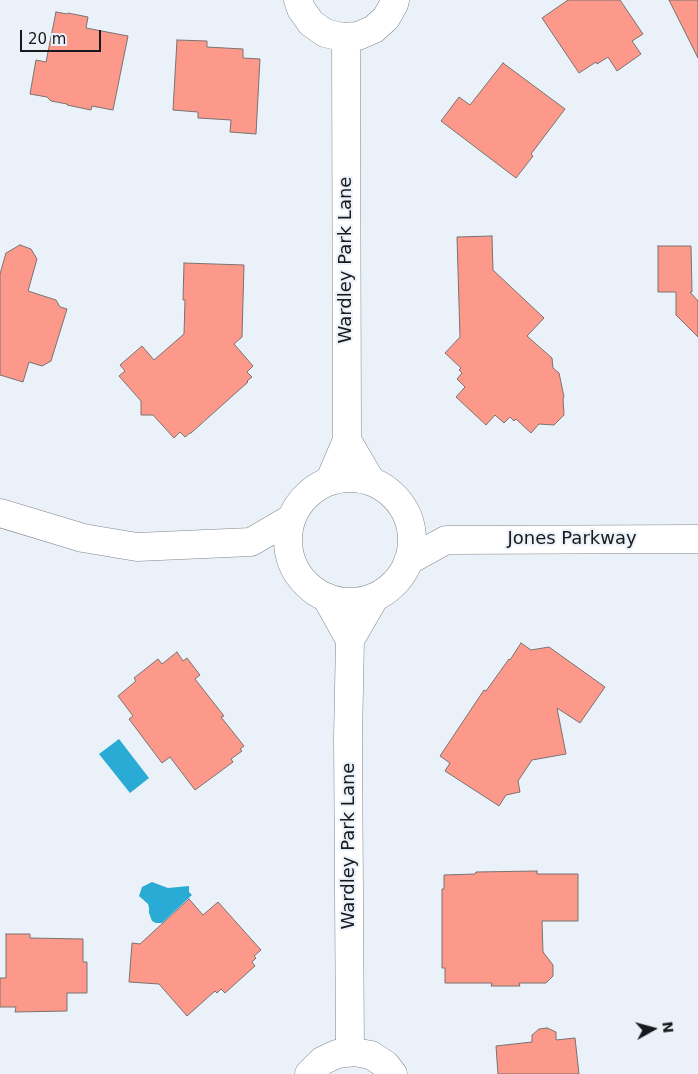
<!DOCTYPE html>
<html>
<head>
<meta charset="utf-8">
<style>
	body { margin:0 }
	#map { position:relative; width:698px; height:1074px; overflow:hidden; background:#ebf1f8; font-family:"DejaVu Sans",sans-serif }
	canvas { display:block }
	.north { position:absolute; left:628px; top:1004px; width:50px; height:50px; -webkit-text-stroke:4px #ebf1f8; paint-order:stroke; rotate:83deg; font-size:14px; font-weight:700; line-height:20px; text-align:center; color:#17191c }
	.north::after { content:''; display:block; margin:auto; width:18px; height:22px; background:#17191c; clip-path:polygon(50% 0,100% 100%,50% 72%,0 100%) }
	.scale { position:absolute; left:20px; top:30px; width:81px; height:22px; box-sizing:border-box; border:2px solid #17191c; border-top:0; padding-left:6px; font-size:15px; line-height:18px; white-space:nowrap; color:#17191c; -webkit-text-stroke:4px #ebf1f8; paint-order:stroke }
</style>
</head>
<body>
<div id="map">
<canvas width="698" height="1074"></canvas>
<div class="north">N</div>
<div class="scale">20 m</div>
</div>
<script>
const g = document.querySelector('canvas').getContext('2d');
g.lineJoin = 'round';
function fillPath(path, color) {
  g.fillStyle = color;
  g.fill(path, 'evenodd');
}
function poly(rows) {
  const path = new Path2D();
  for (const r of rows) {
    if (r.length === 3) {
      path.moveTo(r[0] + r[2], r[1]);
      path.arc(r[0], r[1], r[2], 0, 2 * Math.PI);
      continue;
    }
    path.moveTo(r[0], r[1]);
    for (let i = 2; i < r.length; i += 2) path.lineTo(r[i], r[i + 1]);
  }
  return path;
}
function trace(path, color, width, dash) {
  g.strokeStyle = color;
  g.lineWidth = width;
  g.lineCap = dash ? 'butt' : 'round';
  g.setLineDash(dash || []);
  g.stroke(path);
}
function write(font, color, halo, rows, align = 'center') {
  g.font = font + ' "DejaVu Sans",sans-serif';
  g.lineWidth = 4;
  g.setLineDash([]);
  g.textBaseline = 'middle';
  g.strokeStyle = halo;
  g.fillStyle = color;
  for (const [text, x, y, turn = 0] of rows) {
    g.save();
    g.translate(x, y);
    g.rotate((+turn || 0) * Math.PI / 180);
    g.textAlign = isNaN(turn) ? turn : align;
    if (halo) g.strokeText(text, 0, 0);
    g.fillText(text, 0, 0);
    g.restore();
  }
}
const water = poly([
	[119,739,149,778,130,793,99,754],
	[152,882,168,888,189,886,189,892,192,895,162,923,156,923,152,921,149,913,149,908,148,904,139,896,142,887]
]);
const building = poly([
	[568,0,620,0,643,34,632,41,641,54,617,71,608,57,597,64,596,62,579,73,542,18,568,0],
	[669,0,698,0,698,58,669,0],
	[56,12,67,14,68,13,88,17,86,28,128,36,113,110,92,106,91,110,67,105,67,104,51,101,47,97,30,94,36,60,46,62,56,12],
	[177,40,207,41,207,47,243,49,243,58,260,59,256,134,230,132,231,120,198,118,198,112,173,110,177,40],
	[503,63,565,109,531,154,533,156,516,178,441,121,459,97,470,105,503,63],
	[492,236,493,270,544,318,527,336,552,358,553,368,559,373,564,397,563,399,564,415,554,425,539,424,531,433,516,419,514,421,510,417,504,423,495,415,486,425,456,397,465,387,457,379,462,373,459,370,461,368,445,353,460,337,457,237,492,236],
	[20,245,31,249,37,259,28,291,56,300,60,307,67,309,51,361,42,366,29,362,23,382,0,375,0,274,6,253,20,245],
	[658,246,691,246,692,292,690,292,698,301,698,337,676,315,676,292,658,292,658,246],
	[184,263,244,265,242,337,234,344,253,366,247,372,252,377,247,381,248,382,191,433,190,433,185,437,180,432,174,438,153,415,141,415,141,401,119,376,125,371,120,365,142,346,154,360,184,334,185,300,183,300,184,263],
	[521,643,531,650,549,647,605,687,580,723,557,708,566,754,532,760,518,781,520,792,506,795,499,806,445,771,450,763,440,756,484,690,486,691,509,659,510,660,521,643],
	[177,652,183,661,187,658,200,675,195,679,224,716,221,717,244,746,240,749,242,751,231,759,233,762,195,790,170,757,162,763,129,719,133,716,118,696,136,681,134,678,158,659,162,664,177,652],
	[537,871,537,874,578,874,578,921,542,921,543,952,553,965,553,976,546,983,519,983,520,986,491,986,492,983,445,983,445,968,442,968,442,889,444,889,444,875,475,874,476,872,537,871],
	[189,899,203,915,218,902,261,950,254,956,256,958,252,962,255,966,225,993,221,989,217,993,215,991,187,1016,159,984,129,982,132,943,140,944,189,899],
	[6,934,30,934,30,938,83,939,83,962,87,962,87,993,67,993,67,1011,15,1012,16,1007,0,1007,0,978,6,978,6,934],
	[547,1028,556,1032,556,1040,575,1038,579,1074,498,1074,496,1046,532,1042,532,1035,539,1029,547,1028]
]);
const street = poly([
	[298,0,301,9,311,23,325,33,342,37,358,36,374,29,386,18,394,4,395,0],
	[347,440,371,481],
	[330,480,347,440,346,37],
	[326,597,350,640],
	[350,1052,348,737,350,640,375,597],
	[309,1074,322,1061,337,1054,354,1052,371,1055,386,1065,393,1074]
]);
const secondary = poly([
	[350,540,62],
	[0,513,83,538,137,547,251,542,292,518],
	[408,561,446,540,698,539]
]);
const streetNames = [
	["Wardley Park Lane",346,260,-90],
	["Jones Parkway",572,539],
	["Wardley Park Lane",349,846,-90]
];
fillPath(water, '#2aabd5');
fillPath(building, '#fc998a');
trace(building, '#7a7270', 1);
trace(street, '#81868c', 29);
trace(secondary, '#81868c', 29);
trace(street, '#fff', 28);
trace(secondary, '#fff', 28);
write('18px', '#17191c', '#ebf1f8', streetNames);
</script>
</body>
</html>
